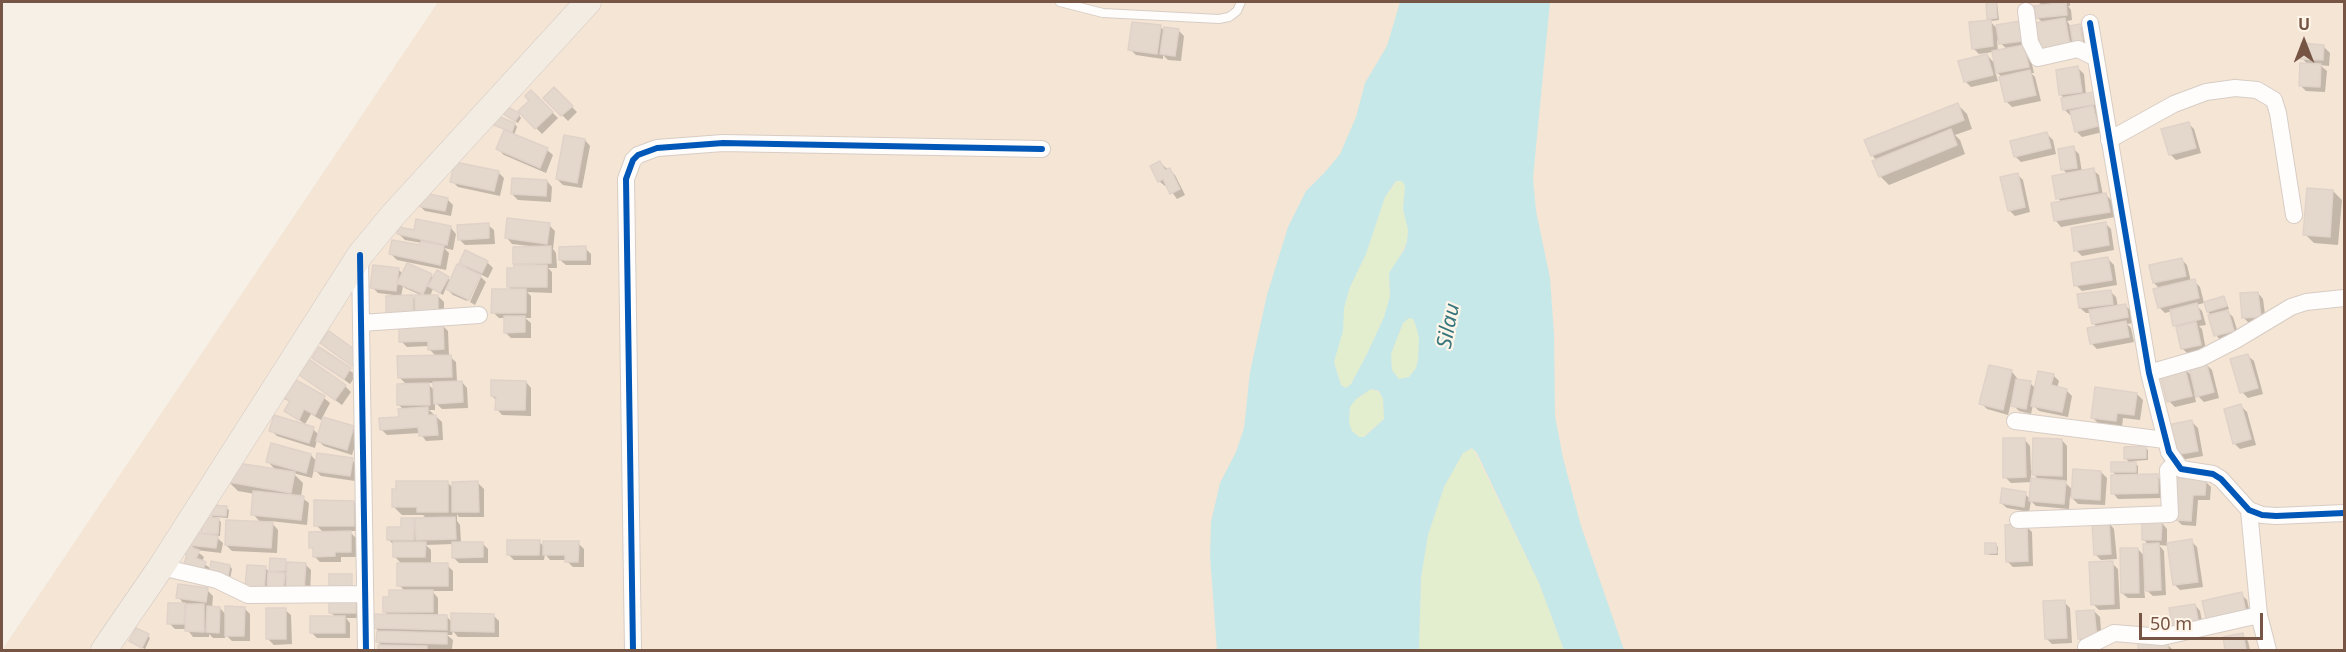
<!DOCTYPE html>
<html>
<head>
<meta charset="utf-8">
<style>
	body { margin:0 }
	#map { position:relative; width:2346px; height:652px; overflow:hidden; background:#f7f0e6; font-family:"Noto Sans",sans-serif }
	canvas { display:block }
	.frame { position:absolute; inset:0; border:3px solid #775545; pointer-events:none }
	.north { position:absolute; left:2274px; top:12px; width:60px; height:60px; -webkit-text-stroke:4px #fff5e8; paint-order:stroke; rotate:0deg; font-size:16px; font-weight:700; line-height:24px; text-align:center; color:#775545 }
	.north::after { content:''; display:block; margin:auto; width:21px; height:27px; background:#775545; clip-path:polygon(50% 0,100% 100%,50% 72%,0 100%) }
	.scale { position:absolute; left:2139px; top:613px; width:124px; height:27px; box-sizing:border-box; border:3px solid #775545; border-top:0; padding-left:8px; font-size:18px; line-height:21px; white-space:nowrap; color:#775545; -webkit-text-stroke:4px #fff5e8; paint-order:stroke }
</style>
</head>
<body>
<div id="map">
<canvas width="2346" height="652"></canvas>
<div class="frame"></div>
<div class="north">U</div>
<div class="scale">50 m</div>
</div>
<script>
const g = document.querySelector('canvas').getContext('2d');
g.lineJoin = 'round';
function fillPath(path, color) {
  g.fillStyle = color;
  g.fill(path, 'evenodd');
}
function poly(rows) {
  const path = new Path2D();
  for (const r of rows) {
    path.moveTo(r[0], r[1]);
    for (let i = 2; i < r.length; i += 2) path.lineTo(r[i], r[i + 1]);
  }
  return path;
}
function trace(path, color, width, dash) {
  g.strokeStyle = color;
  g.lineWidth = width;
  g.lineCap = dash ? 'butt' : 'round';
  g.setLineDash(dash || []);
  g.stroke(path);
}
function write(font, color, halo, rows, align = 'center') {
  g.font = font + ' "Noto Sans",sans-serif';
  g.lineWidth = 4.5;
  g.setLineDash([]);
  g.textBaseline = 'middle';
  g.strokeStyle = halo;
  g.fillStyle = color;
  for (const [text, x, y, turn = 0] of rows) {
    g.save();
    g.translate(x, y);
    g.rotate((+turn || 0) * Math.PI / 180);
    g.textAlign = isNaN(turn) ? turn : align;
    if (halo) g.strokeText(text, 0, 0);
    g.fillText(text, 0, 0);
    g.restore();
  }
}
const residential = poly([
	[438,2,2344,2,2344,650,2,650]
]);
const green = poly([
	[1397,181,1402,181,1405,186,1403,209,1408,230,1407,241,1389,279,1390,296,1384,317,1367,354,1351,384,1346,388,1341,385,1334,362,1344,308,1350,287,1366,254,1385,197],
	[1409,318,1413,319,1416,326,1419,338,1418,360,1416,368,1409,377,1399,379,1392,370,1391,354,1403,323],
	[1371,389,1379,392,1383,399,1384,419,1363,437,1359,437,1352,431,1349,423,1350,407,1356,399],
	[1473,448,1539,583,1564,650,1419,650,1421,578,1428,535,1444,487,1463,453]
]);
const water = poly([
	[1400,2,1550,2,1533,178,1536,211,1550,278,1554,334,1555,416,1563,458,1581,526,1624,650,1564,650,1539,583,1477,453,1472,448,1463,453,1444,487,1428,535,1421,578,1419,650,1217,650,1210,556,1211,522,1220,483,1236,452,1244,428,1250,372,1267,295,1288,227,1306,191,1325,172,1340,154,1356,117,1365,83,1387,46],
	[1396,181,1402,181,1405,186,1403,209,1408,230,1407,241,1404,250,1389,273,1390,296,1384,317,1367,354,1351,384,1346,388,1341,385,1334,362,1343,331,1344,308,1350,287,1366,254,1385,197],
	[1409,318,1413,319,1416,326,1419,338,1418,360,1416,368,1409,377,1399,379,1392,370,1391,354,1403,323],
	[1371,389,1379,391,1383,399,1384,419,1364,437,1359,437,1352,431,1349,423,1350,407,1356,399]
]);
const shadow = poly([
	[1988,2,1997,2,1999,20,1991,21,1989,18],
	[2038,2,2070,2,2070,6,2068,6,2071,10,2072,20,2067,21,2071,27,2080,26,2082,28,2085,44,2075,50,2043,23,2037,17,2043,6],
	[1990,21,1998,30,2020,23,2029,52,2034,73,2031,73,2035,77,2041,101,2012,107,2006,101,2001,76,1995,71,1998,81,1971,87,1965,81,1987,55,1995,64,1993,52,1979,54,1973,48],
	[1997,40,2007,49,1998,51],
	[1160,27,1165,31,1178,30,1184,36,1181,61,1168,60,1163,55,1163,59,1136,55,1130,49],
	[2324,47,2330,53,2329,66,2320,65,2327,71,2325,92,2306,91,2300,85,2308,65,2302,58],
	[2078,68,2084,74,2086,95,2093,94,2099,100,2100,110,2096,111,2099,113,2103,132,2082,137,2076,131,2073,115,2070,115,2064,109,2065,99,2060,94],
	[554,89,577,112,568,121,545,98],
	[531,92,558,118,542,134,520,111,531,101],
	[1958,105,1967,114,1972,129,1955,135,1960,140,1965,154,1889,185,1880,176,1877,161,1872,155],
	[501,112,519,115,521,118,518,123],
	[2188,123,2194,129,2201,153,2176,160,2170,154],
	[493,124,515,124,517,127,514,135,547,150,553,155,546,173,504,155,498,149,506,130],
	[2047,134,2053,140,2056,154,2021,162,2015,156],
	[585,140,590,146,582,188,563,185,557,179],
	[2073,148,2079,154,2082,172,2093,170,2099,175,2103,195,2106,195,2112,201,2115,217,2061,227,2056,221,2062,203,2058,198,2067,174,2063,169],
	[1160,163,1175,175,1185,195,1177,199,1167,185,1165,186,1159,181],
	[498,172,504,178,500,196,458,187,452,181],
	[2017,174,2023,180,2030,212,2015,216,2009,210],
	[547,181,552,187,551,202,518,200,512,194],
	[2333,191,2342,200,2338,245,2314,243,2305,234],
	[447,199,453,205,451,216,425,211,419,205],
	[2105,223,2111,229,2114,250,2082,256,2076,250],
	[488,225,494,230,495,244,465,245,459,239],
	[549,225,555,231,553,249,556,253,557,268,548,268,552,272,552,293,527,292,531,296,531,318,525,318,531,323,531,338,511,338,505,332,505,318,499,318,493,312,512,290,508,286,518,267,515,263,530,246,512,244,507,238],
	[451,228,456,234,453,250,444,248,449,253,446,270,397,260,391,254,422,247,422,243,405,240,399,234],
	[585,248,591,254,591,265,566,265,560,260],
	[2108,259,2114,265,2117,285,2082,291,2076,285],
	[2182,260,2187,265,2191,282,2194,281,2200,287,2204,303,2196,305,2202,311,2206,325,2199,326,2202,329,2206,350,2188,354,2182,348,2172,311,2165,313,2159,307,2160,289,2154,283],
	[461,262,487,262,493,268,488,278,478,273,480,276,467,301,453,295,446,288,443,295,433,289,430,296,438,296,444,302,444,318,418,319,394,295,378,293,372,287,398,269,403,274,448,278,451,281,469,271],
	[403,286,405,288,423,296,417,301,413,297,401,297],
	[481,277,486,282,475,305,470,302],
	[2110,291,2116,297,2118,307,2125,305,2131,311,2133,323,2127,324,2131,328,2134,342,2097,349,2091,343,2097,327,2093,323,2091,313,2086,313,2080,308],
	[2258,293,2263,299,2266,322,2250,324,2244,318],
	[2224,297,2229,309,2226,310,2233,317,2239,336,2221,341,2216,335,2212,316,2208,312],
	[442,325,448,331,449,356,456,362,457,382,462,382,467,388,468,408,442,409,435,402,435,410,429,410,442,422,443,440,426,441,420,433,387,435,381,429,400,418,404,410,399,405,407,385,399,377,437,357,429,349,429,346,407,347,401,341],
	[427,383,435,383,435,391],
	[320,349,356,375,350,384,314,358],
	[2248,356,2254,361,2263,394,2248,398,2242,392],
	[2206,364,2212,370,2219,398,2204,402,2194,392,2196,402,2175,407,2169,401,2183,367,2193,377],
	[294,370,345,386,351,392,342,405],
	[2012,372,2017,378,2017,381,2030,383,2036,389,2053,375,2059,381,2057,388,2066,390,2072,396,2068,417,2039,411,2033,405,2031,414,2019,411,2011,403,2008,415,1987,409,1981,403],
	[286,376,324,398,330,403,321,420,311,414,305,424,286,411,291,402,282,398],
	[526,382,531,388,531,416,502,415,497,409,497,401,492,396],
	[2137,394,2143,400,2140,420,2123,418,2122,427,2098,423,2093,418],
	[2241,406,2247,412,2256,445,2240,449,2234,443],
	[2192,422,2198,428,2203,456,2181,460,2175,455],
	[353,427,359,433,352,455,324,446,317,440,315,448,277,436,271,430,313,429,319,435],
	[2025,440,2030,446,2031,471,2033,472,2062,440,2067,446,2067,481,2063,481,2073,490,2101,472,2107,478,2105,505,2078,504,2070,496,2069,509,2036,506,2031,501,2029,512,2007,508,2001,503,2025,494,2030,499,2032,482,2011,483,2005,477],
	[2031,472,2039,480,2031,479],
	[2146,448,2148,450,2148,460,2133,461,2138,466,2138,476,2157,476,2163,482,2163,498,2118,499,2113,493,2117,476,2112,471,2130,463,2125,458],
	[311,455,317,462,352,460,358,466,355,481,321,476,314,469,312,478,293,473,303,483,301,497,309,503,307,525,270,521,278,530,277,553,232,551,226,545,261,523,253,514,255,494,238,491,229,482,277,471,268,462],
	[2174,479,2205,481,2211,487,2210,500,2198,500,2196,526,2182,525,2176,519],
	[447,482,453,488,478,483,484,489,484,517,459,517,457,514,457,521,460,525,461,543,482,543,488,549,488,563,459,563,453,557,453,544,426,545,431,550,431,565,447,565,453,571,453,591,432,591,438,598,438,617,447,617,453,623,493,615,499,621,499,637,458,637,453,631,452,635,447,635,453,640,452,649,379,650,379,647,383,647,378,642,378,631,375,627,389,616,384,611,406,592,399,585,403,565,394,556,394,545,389,540,413,520,417,524,427,519,423,515,402,515,393,506],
	[354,502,359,508,359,531,349,531,356,538,357,557,341,557,341,562,320,562,314,556,314,551,311,547,324,533,316,525],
	[210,506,226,508,229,510,228,518,216,517,221,522,220,536,215,536,223,543,221,553,196,550,199,552,196,552,192,564,194,565,199,553,204,557,202,562,211,569,212,563,230,566,232,569,230,579,198,571,197,575,184,566,188,556,186,553,188,548,197,551,190,544,191,534,206,536,202,532,203,519,215,520,210,514],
	[2109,523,2114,529,2117,559,2101,560,2095,554],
	[2162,523,2167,529,2167,544,2191,541,2197,547,2203,587,2180,590,2174,584,2169,546,2159,545,2164,551,2166,595,2153,596,2144,588,2145,598,2128,598,2122,593,2138,549,2145,557,2149,545,2143,539],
	[2026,526,2032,532,2033,566,2013,567,2007,561],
	[539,542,545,547,578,543,584,549,584,567,573,567,566,560,550,560,545,554,544,560,514,560,508,554],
	[1995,544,1998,547,1998,555,1989,555,1987,553],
	[271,560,305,564,311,570,310,596,247,587,265,568,271,573],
	[2112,563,2118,569,2120,609,2099,610,2093,604],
	[207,590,213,596,212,608,220,608,226,615,244,608,250,614,250,641,232,641,225,634,225,638,213,638,209,634,209,637,193,637,187,629,175,629,169,623,169,604,185,605,178,597],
	[2241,594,2247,600,2251,619,2209,621],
	[355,600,361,605,361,618,346,618,350,623,350,638,317,638,311,632,336,617,331,613],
	[2064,602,2070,608,2072,643,2052,644,2046,638],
	[2195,605,2200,611,2204,631,2174,628],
	[285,610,291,615,292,644,274,645,268,639],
	[2094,611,2100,617,2102,643,2085,644,2079,638],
	[2242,635,2248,641,2250,650,2227,650,2225,638],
	[148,636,150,638,145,649,131,641],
	[2140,642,2167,644,2173,650,2140,650]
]);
const building = poly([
	[1986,2,1996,2,1997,18,1987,19,1986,2],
	[2066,2,2067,15,2036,18,2034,6,2066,2],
	[2065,18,2070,45,2040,50,2035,23,2065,18],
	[1991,20,1993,46,1972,49,1969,22,1991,20],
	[2020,21,2023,41,1999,44,1996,25,2020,21],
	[1132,22,1161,25,1157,54,1128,50,1132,22],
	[2080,24,2083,42,2073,44,2070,26,2080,24],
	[1164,27,1179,29,1175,56,1160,54,1164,27],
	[2301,43,2324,45,2323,60,2300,59,2301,43],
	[2024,45,2029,67,1996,73,1992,51,2024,45],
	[1987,54,1993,75,1964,82,1958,61,1987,54],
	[2300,63,2321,64,2320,87,2299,86,2300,63],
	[2078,66,2082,92,2059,95,2056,70,2078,66],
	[2030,70,2036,95,2005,102,1999,77,2030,70],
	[554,87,573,106,561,116,543,98,554,87],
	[531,90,553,112,535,129,518,111,529,101,525,96,531,90],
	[2093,92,2095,104,2063,110,2061,98,2093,92],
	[501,103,520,114,515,121,497,110,501,103],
	[1958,103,1964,120,1871,156,1864,140,1958,103],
	[2093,106,2098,126,2075,132,2070,111,2093,106],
	[495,115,515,123,512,132,491,124,495,115],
	[2189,122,2196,148,2169,155,2161,129,2189,122],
	[1951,129,1957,145,1879,177,1872,161,1951,129],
	[504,130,548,148,540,168,496,149,504,130],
	[2047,132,2051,148,2014,157,2010,141,2047,132],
	[564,135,585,139,577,183,556,179,564,135],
	[2074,146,2077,168,2061,170,2058,149,2074,146],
	[1160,161,1165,170,1170,168,1180,189,1170,194,1163,179,1158,182,1150,166,1160,161],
	[455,162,499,171,494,191,450,182,455,162],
	[2094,168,2098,191,2056,199,2052,176,2094,168],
	[2018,173,2025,207,2008,211,2000,177,2018,173],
	[512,178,547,180,546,196,511,194,512,178],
	[2307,188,2333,190,2330,237,2303,235,2307,188],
	[420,192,448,198,445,211,417,206,420,192],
	[2106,193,2110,212,2054,221,2051,203,2106,193],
	[507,218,550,223,547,244,505,238,507,218],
	[416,219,451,226,447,245,397,234,399,227,414,230,416,219],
	[2106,222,2109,245,2074,251,2071,228,2106,222],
	[489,223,489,238,458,240,457,225,489,223],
	[392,240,420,245,421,241,444,246,440,265,389,254,392,240],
	[551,246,551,263,513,264,513,247,551,246],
	[586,246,586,260,559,260,559,247,586,246],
	[465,250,488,261,482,273,459,263,465,250],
	[2108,257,2112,280,2074,286,2071,263,2108,257],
	[2182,258,2186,276,2153,283,2149,265,2182,258],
	[407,263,432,274,423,294,397,283,407,263],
	[457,264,481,275,469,300,446,289,457,264],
	[373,265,399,268,396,291,370,288,373,265],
	[514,265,547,265,547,287,507,287,507,268,514,268,514,265],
	[437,270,449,277,440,293,428,286,437,270],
	[2195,279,2199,298,2158,308,2153,289,2195,279],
	[492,289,526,289,526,313,491,313,492,289],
	[2111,290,2113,304,2079,308,2077,294,2111,290],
	[2258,292,2261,317,2242,318,2240,293,2258,292],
	[413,295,413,314,386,314,386,296,413,295],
	[415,295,438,295,438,313,415,313,415,295],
	[2224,296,2227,306,2207,312,2204,302,2224,296],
	[2197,303,2201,319,2173,326,2170,310,2197,303],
	[2126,304,2128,317,2092,324,2089,310,2126,304],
	[2228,310,2234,331,2214,336,2208,315,2228,310],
	[504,316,525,316,525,332,504,333,504,316],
	[2126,321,2129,337,2090,344,2087,328,2126,321],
	[2196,322,2201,345,2181,349,2176,327,2196,322],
	[443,324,444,349,428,350,428,341,399,342,399,326,443,324],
	[329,331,361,354,352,366,320,343,329,331],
	[319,347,351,368,344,379,312,358,319,347],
	[2248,354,2258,388,2240,393,2230,359,2248,354],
	[303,355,346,385,335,400,292,370,303,355],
	[451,355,452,377,398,378,397,356,451,355],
	[2206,362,2214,392,2196,397,2189,367,2206,362],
	[1989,365,2012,370,2003,410,1979,404,1989,365],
	[2184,365,2192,396,2167,402,2159,371,2184,365],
	[2038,371,2054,374,2051,385,2067,389,2062,412,2031,406,2038,371],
	[285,374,325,396,315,415,304,409,299,420,284,411,290,401,275,392,285,374],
	[2016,379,2031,381,2026,409,2011,406,2016,379],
	[491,380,526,381,525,410,495,410,496,397,491,396,491,380],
	[462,381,463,402,434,404,433,382,462,381],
	[429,383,430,405,397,405,397,384,429,383],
	[2095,387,2137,393,2134,415,2117,413,2116,421,2091,418,2095,387],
	[2241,404,2251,439,2233,444,2224,409,2241,404],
	[428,407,428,415,436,415,438,435,419,436,418,427,380,430,379,418,399,417,398,409,428,407],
	[274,415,314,427,309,443,269,431,274,415],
	[323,417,354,426,347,450,316,441,323,417],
	[2192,420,2198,451,2174,455,2168,425,2192,420],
	[2003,438,2025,438,2026,477,2003,478,2003,438],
	[2033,438,2062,439,2062,476,2032,475,2033,438],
	[271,443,311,454,306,473,266,462,271,443],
	[2146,446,2146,458,2124,459,2124,447,2146,446],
	[317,453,353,458,350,476,314,471,317,453],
	[231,462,295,472,291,493,228,482,231,462],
	[2111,462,2136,462,2136,472,2111,472,2111,462],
	[2073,469,2101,471,2100,500,2071,498,2073,469],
	[2158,474,2158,493,2111,494,2111,475,2158,474],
	[2173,477,2206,480,2205,495,2193,495,2191,521,2174,520,2173,477],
	[2031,478,2066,481,2064,504,2029,501,2031,478],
	[396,481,448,481,448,512,417,512,417,507,392,507,392,489,396,489,396,481],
	[478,481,479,512,452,512,452,482,478,481],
	[2002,488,2026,492,2024,507,2000,503,2002,488],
	[253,491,304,496,301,520,251,515,253,491],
	[314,500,354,501,354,526,314,526,314,500],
	[209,505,227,506,226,516,208,515,209,505],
	[202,517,219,518,218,534,201,533,202,517],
	[455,517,456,539,416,540,415,518,455,517],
	[401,518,414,518,414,540,387,540,387,527,401,527,401,518],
	[226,520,273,522,271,548,225,545,226,520],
	[2109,521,2111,554,2094,555,2092,522,2109,521],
	[2142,521,2162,521,2161,540,2142,540,2142,521],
	[2027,524,2028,561,2006,562,2005,525,2027,524],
	[351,531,351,552,335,552,335,556,313,557,313,548,309,548,309,532,351,531],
	[190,532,218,536,216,548,188,545,190,532],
	[2192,539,2198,582,2173,585,2167,543,2192,539],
	[507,540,540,540,539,555,507,555,507,540],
	[543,541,579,541,578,562,565,562,565,555,543,555,543,541],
	[393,542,426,542,425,557,393,557,393,542],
	[452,542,483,542,483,557,452,558,452,542],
	[1985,543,1996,543,1997,553,1985,554,1985,543],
	[2159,543,2161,590,2145,591,2143,544,2159,543],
	[187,546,199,550,196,558,206,562,203,570,183,567,187,555,184,554,187,546],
	[2120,548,2138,548,2139,593,2121,593,2120,548],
	[270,558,286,559,285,571,269,571,270,558],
	[211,561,230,565,228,577,209,574,211,561],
	[2113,561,2114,604,2091,605,2089,562,2113,561],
	[287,562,306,563,304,590,286,590,287,562],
	[397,563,448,563,448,586,397,586,397,563],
	[247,565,266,566,264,590,245,588,247,565],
	[268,572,285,573,283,593,267,592,268,572],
	[329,574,352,574,352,586,329,586,329,574],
	[178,584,208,588,206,602,176,598,178,584],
	[389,590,433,590,433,612,383,612,383,597,389,597,389,590],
	[2242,592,2246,613,2207,622,2202,601,2242,592],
	[329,598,356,598,356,613,329,613,329,598],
	[2065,600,2067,638,2045,639,2043,601,2065,600],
	[168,603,185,603,184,624,167,624,168,603],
	[186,604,204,604,204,632,185,631,186,604],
	[2195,604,2199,625,2173,629,2169,608,2195,604],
	[207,606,220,607,219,633,206,632,207,606],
	[225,606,245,607,244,636,225,636,225,606],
	[266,608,286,608,286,639,266,639,266,608],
	[2094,610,2097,638,2078,639,2076,611,2094,610],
	[451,613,494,614,494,632,451,631,451,613],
	[374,614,447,615,447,630,373,628,374,614],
	[310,616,345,616,345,633,310,633,310,616],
	[136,628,149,634,142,648,129,641,136,628],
	[377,631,447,633,447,644,376,642,377,631],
	[2243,633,2246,650,2225,650,2223,637,2243,633],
	[2138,641,2168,642,2168,650,2138,650,2138,641],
	[378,645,427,646,427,650,378,650,378,645]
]);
const lane = poly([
	[1060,2,1103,13,1219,19,1229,17,1237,11,1241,2]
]);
const street = poly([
	[2026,11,2030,42,2038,58,2078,49,2096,58],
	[2090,23,2149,373,2169,452,2181,469,2213,474,2221,479,2249,510,2262,515,2276,516,2344,513],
	[2109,140,2174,104,2206,92,2235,88,2257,90,2274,100,2278,113,2294,215],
	[360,258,366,650],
	[361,323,479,315],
	[2149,373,2201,358,2236,340,2291,307,2306,302,2344,298],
	[2015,421,2165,440],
	[2249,510,2259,615,2268,650],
	[2018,520,2170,514,2168,470,2175,463],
	[161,567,217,580,248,595,365,594],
	[2086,647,2114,633,2162,637,2259,615],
	[633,650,626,179,633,160,638,155,657,148,723,143,1042,149]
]);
const primary = poly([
	[104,650,161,567,360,255,393,215,588,2]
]);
const cycleway = poly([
	[2090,23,2149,373,2169,452,2181,469,2213,474,2221,479,2249,510,2262,515,2276,516,2344,513],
	[360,255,366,650],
	[633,650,626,179,633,160,638,155,657,148,723,143,1042,149]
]);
const waterNames = [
	["Silau",1449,326,-79]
];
fillPath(residential, '#f4e5d5');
fillPath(green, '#e3eecf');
fillPath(water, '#c7e8e8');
fillPath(shadow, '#0003');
fillPath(building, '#e4d8cd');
trace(building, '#e0d2c8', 1.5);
trace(lane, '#d8cdc5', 10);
trace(street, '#d8cdc5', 18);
trace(primary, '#d6cac3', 27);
trace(lane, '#fefdfb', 8);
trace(street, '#fefdfb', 16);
trace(primary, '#f2ece3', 26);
trace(cycleway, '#0057b8', 6);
write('italic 21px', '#37767e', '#fff5e8', waterNames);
</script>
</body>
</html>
